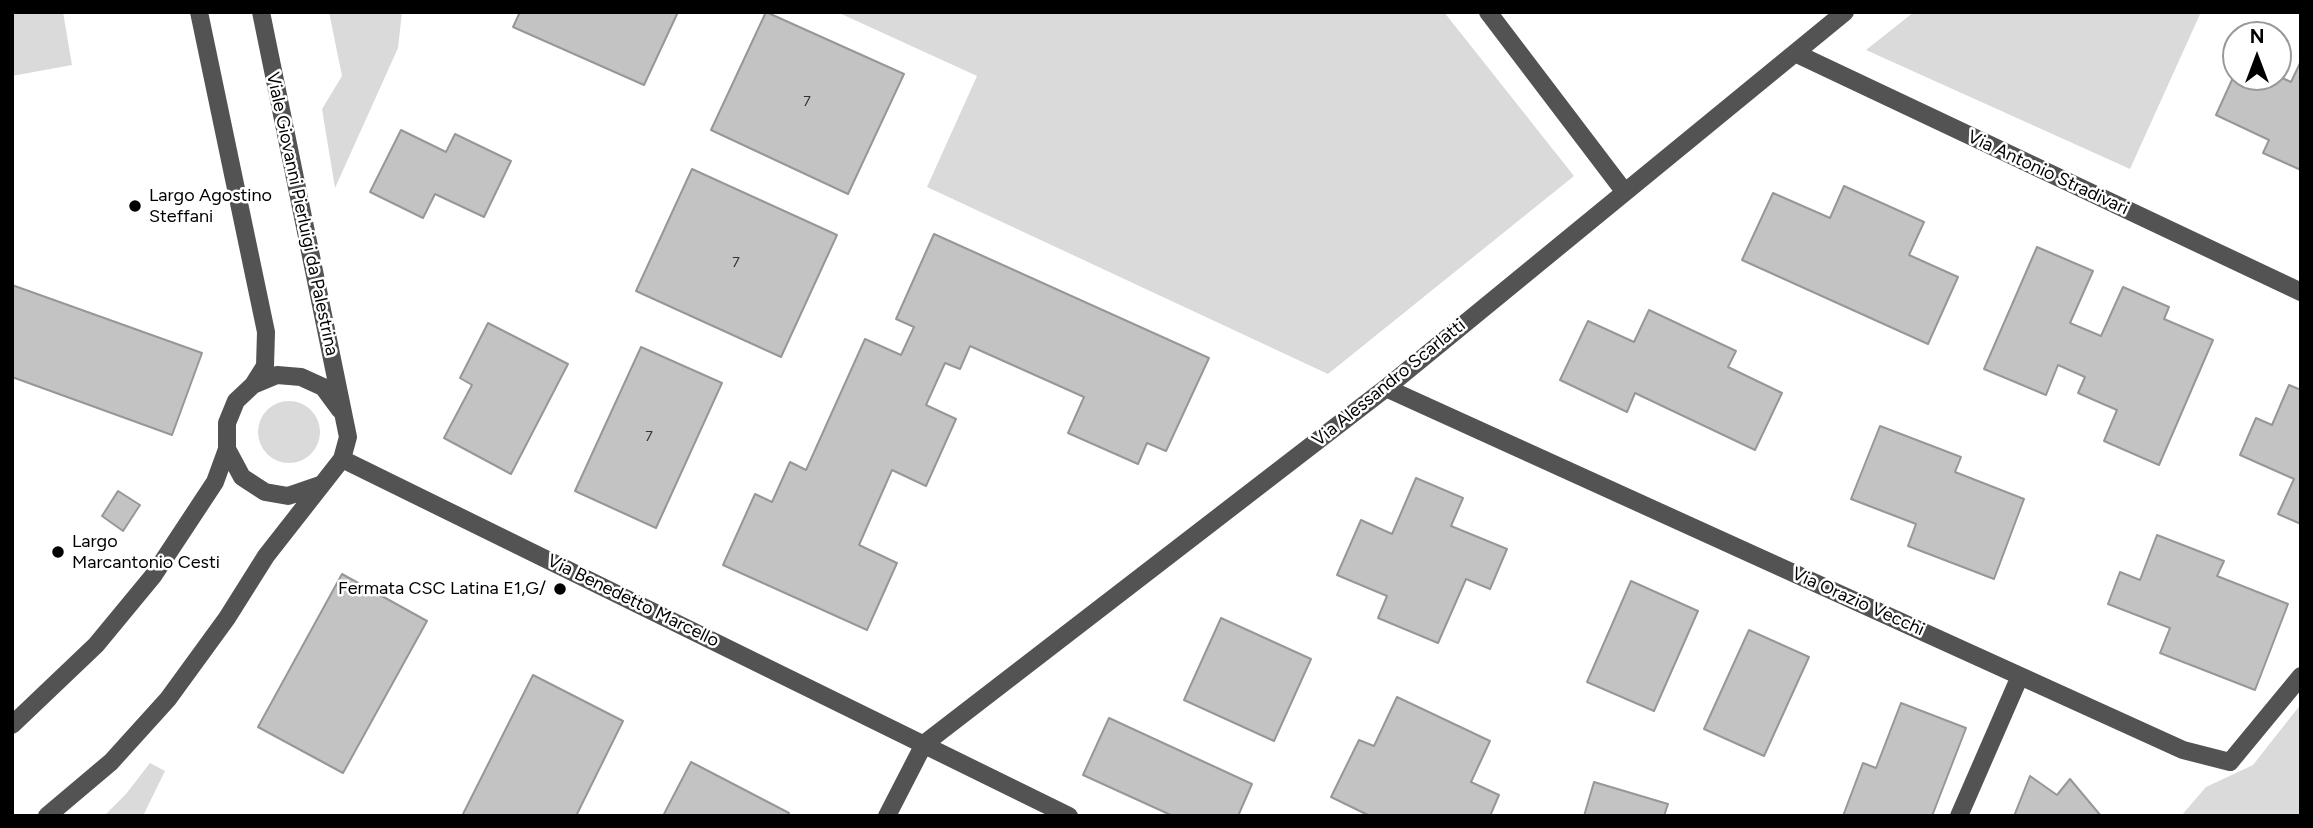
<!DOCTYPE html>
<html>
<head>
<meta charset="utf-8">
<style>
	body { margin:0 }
	#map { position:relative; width:2313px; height:828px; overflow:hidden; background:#fff; font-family:Figtree,sans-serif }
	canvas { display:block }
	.frame { position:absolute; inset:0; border:14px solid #000; pointer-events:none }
	.north { position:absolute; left:2222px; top:21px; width:70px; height:70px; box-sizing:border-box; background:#fff; border:2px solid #999; border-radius:50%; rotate:0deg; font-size:19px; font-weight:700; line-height:28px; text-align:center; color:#000 }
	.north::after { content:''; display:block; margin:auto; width:24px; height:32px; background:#000; clip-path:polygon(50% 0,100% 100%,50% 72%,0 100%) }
</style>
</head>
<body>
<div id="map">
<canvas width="2313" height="828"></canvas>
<div class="frame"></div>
<div class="north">N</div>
</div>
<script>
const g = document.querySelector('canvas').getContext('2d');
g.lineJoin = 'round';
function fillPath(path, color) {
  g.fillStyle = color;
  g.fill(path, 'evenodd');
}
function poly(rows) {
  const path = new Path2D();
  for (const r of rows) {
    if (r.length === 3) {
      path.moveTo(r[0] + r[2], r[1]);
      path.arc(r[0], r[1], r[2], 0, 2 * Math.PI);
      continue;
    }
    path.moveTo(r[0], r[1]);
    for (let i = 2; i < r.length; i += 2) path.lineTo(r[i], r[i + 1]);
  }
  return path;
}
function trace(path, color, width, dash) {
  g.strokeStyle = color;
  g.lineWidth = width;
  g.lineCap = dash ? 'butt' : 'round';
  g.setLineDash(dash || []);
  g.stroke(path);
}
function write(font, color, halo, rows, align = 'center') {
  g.font = font + ' Figtree,sans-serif';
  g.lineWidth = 5;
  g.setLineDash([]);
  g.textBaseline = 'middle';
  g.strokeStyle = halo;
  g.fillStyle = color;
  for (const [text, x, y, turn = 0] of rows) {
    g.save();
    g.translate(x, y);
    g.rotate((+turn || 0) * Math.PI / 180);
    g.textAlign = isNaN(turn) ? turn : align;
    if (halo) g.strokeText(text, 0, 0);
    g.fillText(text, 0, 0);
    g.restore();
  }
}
const green = poly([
	[12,12,63,12,72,65,12,76],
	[329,12,402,12,398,48,335,188,322,109,342,76],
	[837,12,1444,12,1574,176,1328,374,927,187,977,76],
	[1914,12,2201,12,2130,169,1866,50],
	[289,432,31],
	[2301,704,2301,816,2181,816,2206,787,2253,765],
	[150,763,165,771,143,816,104,816,126,794]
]);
const building = poly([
	[520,12,678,12,644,85,513,27,520,12],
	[766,12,904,74,848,194,711,130,766,12],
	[2301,61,2301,170,2263,153,2269,140,2216,115,2236,71,2236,77,2278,76,2291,82,2301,61],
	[401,130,446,152,455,134,511,161,484,217,435,194,423,218,370,192,401,130],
	[692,169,837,235,781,357,636,291,692,169],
	[1844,186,1924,222,1909,255,1958,277,1928,344,1742,260,1773,193,1830,218,1844,186],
	[934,234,1209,358,1166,451,1147,443,1138,464,1068,433,1084,397,970,346,960,369,945,363,926,405,956,419,926,486,892,470,859,545,897,563,867,630,723,565,755,494,772,502,790,462,806,470,865,339,901,355,914,327,896,319,934,234],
	[2037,247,2093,271,2070,323,2101,336,2123,287,2169,307,2164,319,2213,340,2159,465,2104,441,2117,410,2078,393,2085,377,2058,365,2046,395,1984,369,2037,247],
	[12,285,202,353,172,435,12,377,12,285],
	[1649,310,1736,351,1728,367,1782,393,1755,450,1635,393,1627,412,1560,380,1588,321,1634,342,1649,310],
	[488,323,568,364,511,474,444,438,472,385,460,378,488,323],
	[641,347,722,383,656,528,575,491,641,347],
	[2289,385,2301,390,2301,524,2278,514,2294,479,2240,455,2256,418,2272,425,2289,385],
	[1880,426,1961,457,1955,472,2024,499,1994,579,1908,546,1916,524,1851,499,1880,426],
	[1416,478,1463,498,1451,526,1507,549,1490,589,1466,579,1438,643,1378,618,1387,596,1337,575,1361,520,1392,534,1416,478],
	[118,491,140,505,123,531,102,516,118,491],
	[2157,535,2224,561,2217,576,2288,604,2255,690,2160,653,2170,628,2108,604,2120,572,2140,580,2157,535],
	[342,574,427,621,343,773,258,727,342,574],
	[1631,581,1698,611,1654,711,1587,682,1631,581],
	[1221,618,1311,659,1274,741,1184,700,1221,618],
	[1749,630,1809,657,1764,756,1704,729,1749,630],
	[533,675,623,721,576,816,462,816,533,675],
	[1397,697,1490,741,1471,782,1499,795,1490,816,1370,816,1331,797,1359,740,1374,746,1397,697],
	[1901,703,1966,728,1932,816,1843,816,1863,763,1876,768,1901,703],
	[1109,718,1252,784,1238,816,1173,816,1083,775,1109,718],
	[691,762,789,813,787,816,663,816,691,762],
	[2030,776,2057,795,2070,779,2101,816,2014,816,2030,776],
	[1594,782,1668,804,1664,816,1584,816,1594,782]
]);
const minor = poly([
	[1488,12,1624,191],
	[1795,53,2301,292],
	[253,385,277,375,301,377,323,387,340,410],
	[1386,388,2183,750,2230,762,2301,676],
	[227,449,242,477,265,492,288,496,320,485],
	[342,459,1069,816],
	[12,725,96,645,153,576,215,482,227,449,227,423,236,401,253,385,265,366,266,332,199,12],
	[47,816,111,762,168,699,227,618,266,556,342,459,348,437,261,12],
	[887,816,924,744,1386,388,1845,12],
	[1959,816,2020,676]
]);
const markers = [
	[135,206,7,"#000"],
	[58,552,7,"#000"],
	[560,589,7,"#000"]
];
const numberNames = [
	["7",807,102],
	["7",736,263],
	["7",649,437]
];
const streetNames = [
	["Via Antonio Stradivari",2048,173,25],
	["Viale Giovanni Pierluigi da Palestrina",302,214,78],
	["Via Alessandro Scarlatti",1389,383,-39],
	["Via Benedetto Marcello",633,601,26],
	["Via Orazio Vecchi",1858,602,24]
];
const poiNames = [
	["Largo Agostino",149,196],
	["Steffani",149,217],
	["Largo",72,542],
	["Marcantonio Cesti",72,563],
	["Fermata CSC Latina E1,G/",546,589,"right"]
];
fillPath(green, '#dadada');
fillPath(building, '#c3c3c3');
trace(building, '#979797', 2);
trace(minor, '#535353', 18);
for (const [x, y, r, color] of markers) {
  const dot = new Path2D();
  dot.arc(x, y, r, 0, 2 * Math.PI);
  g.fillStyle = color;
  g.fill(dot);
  trace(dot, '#fff', 2.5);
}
write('14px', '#313131', null, numberNames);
write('18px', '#000', '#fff', streetNames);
write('18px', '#000', '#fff', poiNames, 'left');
</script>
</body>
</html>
